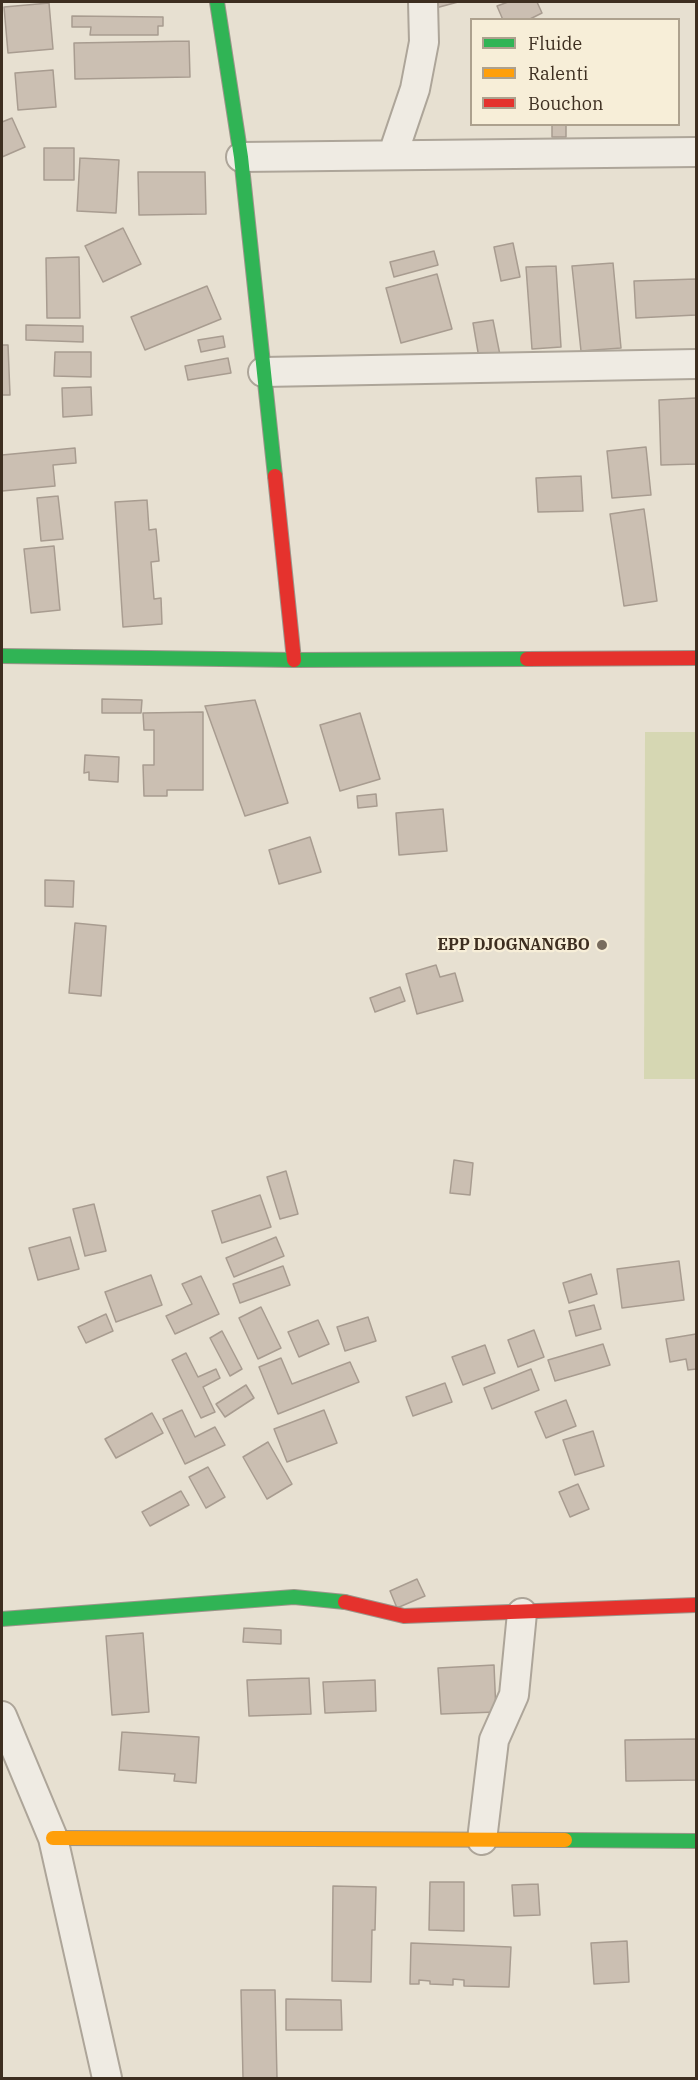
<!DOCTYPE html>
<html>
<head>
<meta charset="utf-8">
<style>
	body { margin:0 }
	#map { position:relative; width:698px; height:2080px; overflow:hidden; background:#e7e0d1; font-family:"IBM Plex Serif",serif }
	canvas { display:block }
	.frame { position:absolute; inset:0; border:3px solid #3d2e20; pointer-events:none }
	.legend { position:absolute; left:470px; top:18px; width:210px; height:108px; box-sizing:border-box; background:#f7eed8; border:2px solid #ada18e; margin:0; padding:8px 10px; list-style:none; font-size:18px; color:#3d2e20 }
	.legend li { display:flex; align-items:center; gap:12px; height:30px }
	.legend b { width:30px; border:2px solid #ada18e }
</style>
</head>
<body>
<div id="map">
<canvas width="698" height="2080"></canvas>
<div class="frame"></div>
<ul class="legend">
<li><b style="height:8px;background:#30b455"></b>Fluide</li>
<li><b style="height:8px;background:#ff9f0a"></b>Ralenti</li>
<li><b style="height:8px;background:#e5322d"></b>Bouchon</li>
</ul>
</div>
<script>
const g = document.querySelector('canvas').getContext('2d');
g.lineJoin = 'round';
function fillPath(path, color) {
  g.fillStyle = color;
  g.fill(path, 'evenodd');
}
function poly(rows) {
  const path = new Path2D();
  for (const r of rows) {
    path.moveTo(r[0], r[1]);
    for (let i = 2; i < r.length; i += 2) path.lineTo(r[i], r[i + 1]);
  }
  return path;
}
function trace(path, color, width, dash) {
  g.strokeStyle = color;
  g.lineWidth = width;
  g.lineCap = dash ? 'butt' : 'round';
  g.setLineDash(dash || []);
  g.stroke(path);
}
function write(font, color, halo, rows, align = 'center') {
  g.font = font + ' "IBM Plex Serif",serif';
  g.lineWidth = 4.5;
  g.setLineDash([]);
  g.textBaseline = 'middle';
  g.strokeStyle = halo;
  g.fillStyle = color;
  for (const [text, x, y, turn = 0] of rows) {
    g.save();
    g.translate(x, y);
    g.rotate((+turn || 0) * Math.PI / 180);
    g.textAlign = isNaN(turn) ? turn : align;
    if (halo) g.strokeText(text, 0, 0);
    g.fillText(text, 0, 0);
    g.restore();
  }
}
const green = poly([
	[645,732,696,732,696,1079,644,1079]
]);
const building = poly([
	[430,2,458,2,432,9,430,2],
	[508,2,537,2,542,13,528,20,503,20,497,6,508,2],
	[49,3,53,49,8,53,4,7,49,3],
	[72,16,163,17,163,26,158,26,158,35,90,35,91,27,72,27,72,16],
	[189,41,190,77,75,79,74,43,189,41],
	[53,70,56,107,18,110,15,73,53,70],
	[12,118,25,147,2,157,2,122,12,118],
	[552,124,566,124,566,137,552,137,552,124],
	[44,148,74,148,74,180,44,180,44,148],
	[80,158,119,160,116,213,77,211,80,158],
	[138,172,205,172,206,214,139,215,138,172],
	[123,228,141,264,103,282,85,246,123,228],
	[513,243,520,277,501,281,494,247,513,243],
	[434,251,438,265,394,277,390,262,434,251],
	[79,257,80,318,47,318,46,258,79,257],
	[613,263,621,348,581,351,572,266,613,263],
	[556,266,561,347,532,349,526,267,556,266],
	[437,274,452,329,401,343,386,288,437,274],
	[696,279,696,315,636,318,634,281,696,279],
	[207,286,221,319,145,350,131,317,207,286],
	[493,320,500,355,479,358,473,323,493,320],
	[26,325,83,326,83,342,26,340,26,325],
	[223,336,225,347,201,352,198,340,223,336],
	[2,345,8,345,10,395,2,395,2,345],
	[55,352,91,352,91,377,54,376,55,352],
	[228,358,231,373,188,380,185,366,228,358],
	[91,387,92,415,63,417,62,388,91,387],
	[696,398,696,464,661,465,659,400,696,398],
	[646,447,651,495,612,498,607,451,646,447],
	[75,448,76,463,53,465,55,486,2,491,2,455,75,448],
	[581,476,583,511,538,512,536,478,581,476],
	[58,496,63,539,41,541,37,498,58,496],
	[147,500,149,530,156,529,159,561,151,562,154,599,161,598,162,624,123,627,115,502,147,500],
	[644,509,657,601,624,606,610,514,644,509],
	[54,546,60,610,31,613,24,549,54,546],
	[102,699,142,700,141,713,102,713,102,699],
	[255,700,288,803,245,816,205,706,255,700],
	[203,712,203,790,167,790,167,796,144,796,143,765,154,765,154,730,144,730,143,713,203,712],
	[360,713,380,779,340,791,320,725,360,713],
	[85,755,119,757,118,782,89,780,89,772,84,773,85,755],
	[376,794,377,806,358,808,357,796,376,794],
	[443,809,447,851,399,855,396,813,443,809],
	[310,837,321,872,279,884,269,850,310,837],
	[45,880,74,881,73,907,45,906,45,880],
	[75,923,106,926,101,996,69,993,75,923],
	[436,965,440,977,455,973,463,1001,417,1014,406,974,436,965],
	[400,987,405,1001,375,1012,370,998,400,987],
	[454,1160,473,1163,470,1195,450,1193,454,1160],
	[286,1171,298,1214,280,1219,267,1177,286,1171],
	[260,1195,271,1227,222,1243,212,1211,260,1195],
	[94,1204,106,1251,85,1256,73,1209,94,1204],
	[70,1237,79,1269,38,1280,29,1248,70,1237],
	[276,1237,284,1256,234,1277,226,1258,276,1237],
	[679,1261,684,1300,622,1308,617,1269,679,1261],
	[283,1266,290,1285,240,1303,233,1284,283,1266],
	[591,1274,597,1294,569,1303,563,1283,591,1274],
	[151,1275,162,1305,116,1322,105,1292,151,1275],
	[201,1276,219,1314,175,1334,166,1316,192,1304,182,1284,201,1276],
	[594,1305,601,1329,576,1336,569,1311,594,1305],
	[261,1307,281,1348,258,1359,239,1318,261,1307],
	[106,1314,113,1331,86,1343,78,1327,106,1314],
	[368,1317,376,1341,345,1351,337,1327,368,1317],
	[318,1320,329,1344,299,1357,288,1332,318,1320],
	[534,1330,544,1357,518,1367,508,1340,534,1330],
	[222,1331,242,1369,230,1376,210,1338,222,1331],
	[696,1334,696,1369,688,1370,686,1359,670,1362,666,1339,696,1334],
	[603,1344,610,1365,555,1381,548,1360,603,1344],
	[485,1345,495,1373,463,1385,452,1357,485,1345],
	[186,1353,198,1377,216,1369,220,1378,203,1387,215,1412,201,1418,172,1360,186,1353],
	[281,1358,292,1384,350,1362,359,1382,278,1414,259,1367,281,1358],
	[531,1369,539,1390,492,1409,484,1388,531,1369],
	[445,1383,452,1402,413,1416,406,1397,445,1383],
	[246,1385,254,1398,225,1417,216,1404,246,1385],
	[566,1400,576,1426,546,1438,535,1412,566,1400],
	[182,1410,195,1437,215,1427,225,1445,185,1464,163,1419,182,1410],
	[324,1410,337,1443,287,1462,274,1429,324,1410],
	[152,1413,163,1433,116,1458,105,1439,152,1413],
	[593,1431,604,1466,575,1475,563,1440,593,1431],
	[268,1442,292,1484,267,1499,243,1457,268,1442],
	[208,1467,225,1497,206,1508,189,1477,208,1467],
	[578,1484,589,1509,570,1517,559,1492,578,1484],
	[181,1491,189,1505,150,1526,142,1512,181,1491],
	[417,1579,425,1596,397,1608,390,1591,417,1579],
	[244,1628,281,1630,281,1644,243,1642,244,1628],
	[143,1633,149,1712,112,1715,106,1636,143,1633],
	[494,1665,496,1712,441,1714,438,1668,494,1665],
	[309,1678,311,1714,249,1716,247,1680,309,1678],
	[375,1680,376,1711,325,1713,323,1682,375,1680],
	[122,1732,199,1737,196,1783,174,1781,175,1774,119,1770,122,1732],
	[696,1739,696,1780,626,1781,625,1740,696,1739],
	[430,1882,464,1882,464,1931,429,1930,430,1882],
	[538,1884,540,1915,514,1916,512,1885,538,1884],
	[333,1886,376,1887,375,1930,372,1930,371,1982,332,1981,333,1886],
	[627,1941,629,1982,594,1984,591,1943,627,1941],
	[411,1943,511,1947,509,1987,464,1986,464,1980,453,1979,453,1985,430,1984,430,1981,419,1980,419,1984,410,1984,411,1943],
	[241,1990,275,1990,277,2078,243,2078,241,1990],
	[286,1999,341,2000,342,2030,286,2030,286,1999]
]);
const street = poly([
	[393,154,415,89,424,42,423,2],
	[241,157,696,152],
	[263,372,696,364],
	[2,1716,53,1838,107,2078],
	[482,1840,494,1740,514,1695,522,1613]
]);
const fast = poly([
	[217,2,241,157,275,476],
	[2,656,294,660,527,659],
	[2,1619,294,1597,345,1602],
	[565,1840,696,1841]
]);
const slow = poly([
	[53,1838,565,1840]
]);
const jam = poly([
	[275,476,294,660],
	[527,659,696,658],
	[345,1602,404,1616,696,1605]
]);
const markers = [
	[602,945,6,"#786c5e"]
];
const poiNames = [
	["EPP DJOGNANGBO",590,945]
];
fillPath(green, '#d6d7b3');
fillPath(building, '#cbbfb2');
trace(building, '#a89c90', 1.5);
trace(street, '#ada599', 32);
trace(fast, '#9c958a', 16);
trace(slow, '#9c958a', 16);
trace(jam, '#9c958a', 16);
trace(street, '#efebe3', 28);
trace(fast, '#30b455', 14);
trace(slow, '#ff9f0a', 14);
trace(jam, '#e5322d', 14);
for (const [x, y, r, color] of markers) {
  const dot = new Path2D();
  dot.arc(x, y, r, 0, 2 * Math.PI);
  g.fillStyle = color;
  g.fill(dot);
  trace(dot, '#f7eed8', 2);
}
write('bold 16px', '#3d2e20', '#f7eed8', poiNames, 'right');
</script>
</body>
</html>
